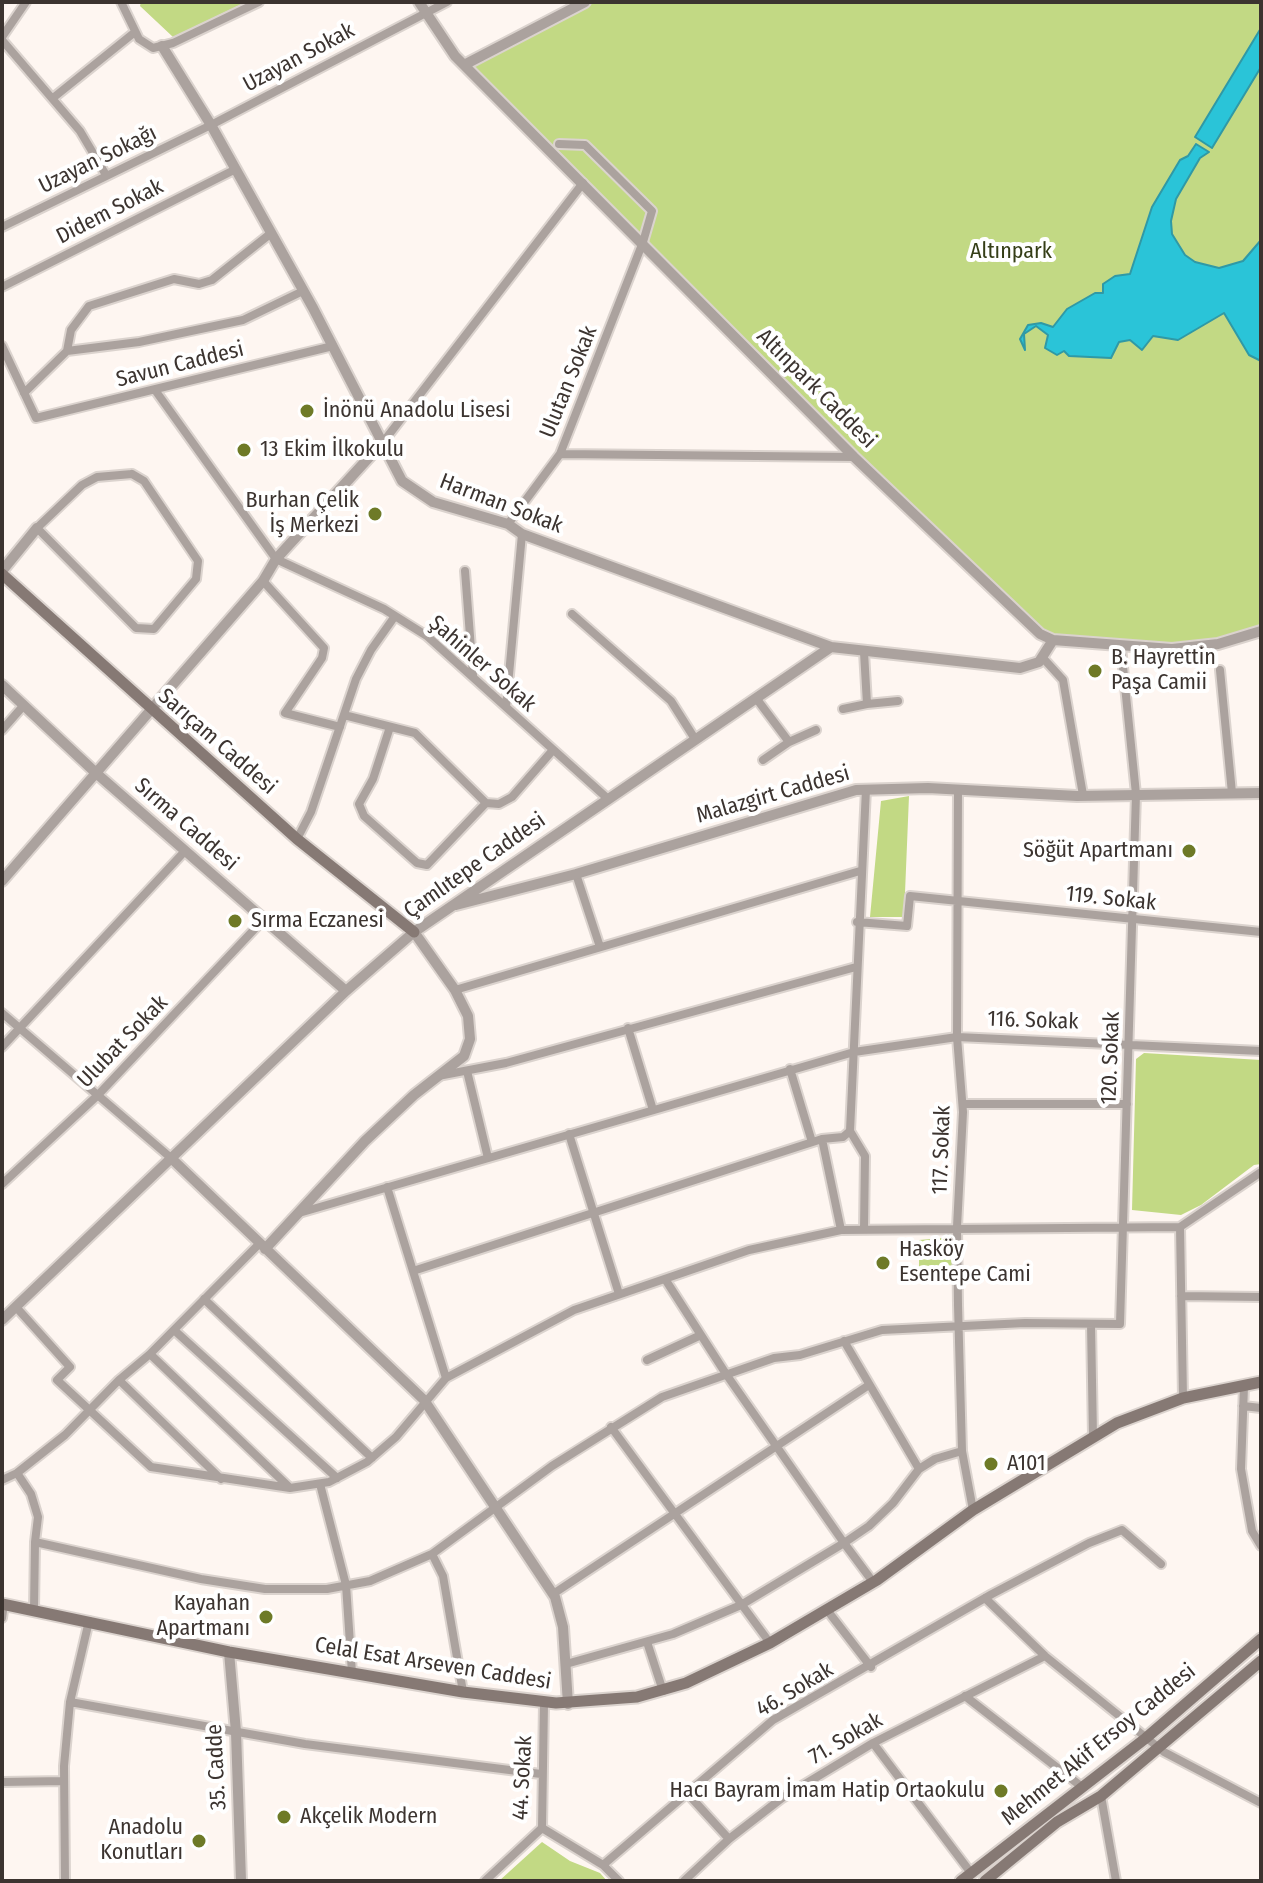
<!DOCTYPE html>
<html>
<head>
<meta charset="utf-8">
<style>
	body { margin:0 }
	#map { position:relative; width:1263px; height:1883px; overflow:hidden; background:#fef6f1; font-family:"Fira Sans Condensed",sans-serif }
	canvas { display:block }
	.frame { position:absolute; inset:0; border:4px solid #3c3430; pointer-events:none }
</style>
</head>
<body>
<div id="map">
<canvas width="1263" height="1883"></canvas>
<div class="frame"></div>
</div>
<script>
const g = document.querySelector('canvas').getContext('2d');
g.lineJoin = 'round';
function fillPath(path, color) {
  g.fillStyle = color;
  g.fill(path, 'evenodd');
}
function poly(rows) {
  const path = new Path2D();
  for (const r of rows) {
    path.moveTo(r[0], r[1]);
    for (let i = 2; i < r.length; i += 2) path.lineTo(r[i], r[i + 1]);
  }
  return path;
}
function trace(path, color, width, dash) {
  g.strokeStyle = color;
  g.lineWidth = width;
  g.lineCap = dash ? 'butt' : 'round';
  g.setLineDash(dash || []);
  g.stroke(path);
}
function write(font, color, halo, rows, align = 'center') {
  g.font = font + ' "Fira Sans Condensed",sans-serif';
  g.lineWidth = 8;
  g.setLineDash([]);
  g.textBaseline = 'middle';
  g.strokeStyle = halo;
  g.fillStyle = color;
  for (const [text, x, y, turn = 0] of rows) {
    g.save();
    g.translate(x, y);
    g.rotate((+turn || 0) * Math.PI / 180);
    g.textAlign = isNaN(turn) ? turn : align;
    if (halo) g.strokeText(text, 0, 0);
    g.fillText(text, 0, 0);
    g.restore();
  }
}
const green = poly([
	[141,2,241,2,242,4,173,37,140,6],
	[585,2,1261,2,1261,631,1172,649,1040,634,464,65],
	[909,796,904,917,870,917,881,801],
	[1144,1053,1261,1060,1261,1164,1254,1165,1201,1205,1181,1215,1132,1210,1136,1059],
	[942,1238,951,1246,954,1270,919,1268,919,1240],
	[542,1842,570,1861,600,1873,607,1881,499,1881]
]);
const water = poly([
	[1261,28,1261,67,1212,148,1195,137,1261,28],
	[1196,144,1209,152,1200,158,1176,199,1171,221,1172,234,1185,255,1195,262,1219,268,1243,261,1261,240,1261,361,1249,355,1224,313,1178,340,1153,336,1142,350,1130,340,1119,342,1111,358,1069,356,1064,351,1057,355,1045,348,1048,335,1036,326,1024,334,1025,350,1020,339,1028,325,1041,323,1053,327,1067,309,1095,293,1103,293,1103,284,1115,276,1130,274,1152,207,1180,160,1188,156,1196,144]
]);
const minor = poly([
	[121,2,139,39,153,48,173,43,259,2],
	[2,37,26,2],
	[2,40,80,131,106,175],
	[53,98,135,32],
	[2,227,211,125,447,2],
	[2,287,234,170],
	[2,346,36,418,333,346],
	[67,351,71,330,89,306,174,279,199,284,212,280,270,234],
	[155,390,276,559,384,609,427,636,607,798],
	[24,393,67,351,139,342,243,320,303,291],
	[384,441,583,183],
	[560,454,854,457],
	[132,474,144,481,198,561,196,579,154,629,136,628,37,528,82,485,97,477,132,474],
	[508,524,560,454,643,242,652,211,585,145,559,144],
	[465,571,473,675],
	[263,581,324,648,322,658,285,713,340,727],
	[572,614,671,701,695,739],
	[864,652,867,704,898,701],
	[1042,657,1063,680,1083,795],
	[1220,670,1232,793],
	[756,698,789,742],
	[506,707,522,534],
	[843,709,867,704],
	[344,715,415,733,486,803,499,804,512,797,553,750],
	[390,727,373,779,359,804,364,816,417,863,427,865,486,803],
	[2,730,24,705],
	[763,760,789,742,816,730],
	[958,789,957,1037,963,1112,957,1227,958,1305,962,1451,973,1510],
	[297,839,311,812,356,679,371,650,395,616],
	[576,874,600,947],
	[857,922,907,926,910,896,1261,932],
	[455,990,860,871],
	[2,1013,171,1158],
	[628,1028,653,1110],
	[2,1047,185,851],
	[790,1069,812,1142],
	[467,1071,488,1158],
	[438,1076,506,1063,856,967],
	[963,1104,1127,1104],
	[850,1131,865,1156,864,1230],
	[569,1134,619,1294],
	[822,1139,841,1230],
	[2,1184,98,1095,264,919],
	[387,1187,446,1378],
	[299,1213,854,1052,957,1037,1261,1051],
	[1180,1227,1183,1398],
	[413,1271,822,1139,843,1137,850,1131,866,789],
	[1181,1296,1261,1297],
	[204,1299,372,1458],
	[16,1307,70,1367,57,1380,151,1467,290,1488,329,1482,367,1462,396,1437,446,1378,574,1310,749,1250,841,1230,1180,1227,1261,1172],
	[1091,1324,1093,1437],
	[174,1330,337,1478],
	[844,1341,919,1469,893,1503,869,1526,844,1543,873,1582],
	[150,1354,260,1243],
	[647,1360,701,1335],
	[1244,1386,1241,1469,1252,1531,1261,1546],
	[1243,1406,1261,1408],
	[611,1427,770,1643],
	[919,1469,935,1459,962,1451],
	[17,1473,31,1494,38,1517,35,1542,201,1579,265,1589,327,1589,370,1581,432,1554,552,1466,662,1397,774,1358,800,1355,882,1330,1025,1323,1120,1324,1136,794,1121,647],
	[221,1479,119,1380,150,1354,289,1487],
	[2,1480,17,1473,65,1435,119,1380],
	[320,1484,346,1585,352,1673],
	[432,1554,443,1576,463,1692],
	[553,1594,869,1385],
	[985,1598,1045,1656,1164,1752,1261,1803],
	[34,1610,35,1542],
	[827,1610,871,1667],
	[2,1618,4,1604],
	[647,1642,663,1691],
	[566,1664,673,1634,741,1605,844,1543,726,1374,665,1279],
	[965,1696,1082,1787],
	[70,1702,305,1744,541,1774],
	[873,1743,971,1873],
	[2,1782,64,1781],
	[687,1793,729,1839],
	[1101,1796,1116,1881],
	[542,1828,603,1865,619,1881],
	[603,1865,773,1720,992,1594,1089,1543,1122,1530,1161,1564],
	[65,1881,64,1766,70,1702,89,1621],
	[485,1881,542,1828,544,1703],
	[684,1881,729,1839,782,1798,873,1743,1045,1656]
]);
const tertiary = poly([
	[419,2,455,56,854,457,1040,634,1053,640,1172,649,1218,644,1261,631],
	[162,46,211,125,313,308,402,481,433,502,508,524,522,534,831,647],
	[464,65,585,2],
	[2,571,37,528],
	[2,685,96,773,346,991],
	[2,881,263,581,276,559,384,441],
	[456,905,576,874,856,790,928,788,1077,796,1261,793],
	[171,1158,424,1400,555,1597,563,1627,568,1704],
	[265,1249,365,1141,414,1095,464,1056,470,1039,468,1016,455,990,414,932],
	[2,1320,346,991,414,932,831,647,1020,668,1039,662,1053,640],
	[229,1652,236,1732,241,1881]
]);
const secondary = poly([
	[2,574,297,839,414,932],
	[2,1604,229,1652,463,1692,556,1703,637,1697,686,1683,770,1643,877,1580,973,1510,1117,1423,1183,1398,1261,1382],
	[961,1881,1146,1738,1261,1639],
	[985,1881,1057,1822,1101,1796,1261,1661]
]);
const markers = [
	[307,411,8,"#6e7a27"],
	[244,450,8,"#6e7a27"],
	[375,514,8,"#6e7a27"],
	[1095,671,8,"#6e7a27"],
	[1189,851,8,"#6e7a27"],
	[235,921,8,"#6e7a27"],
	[883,1263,8,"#6e7a27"],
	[991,1464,8,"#6e7a27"],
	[266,1617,8,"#6e7a27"],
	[1001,1791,8,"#6e7a27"],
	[284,1817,8,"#6e7a27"],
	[199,1841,8,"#6e7a27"]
];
const streetNames = [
	["Uzayan Sokak",299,58,-28],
	["Uzayan Sokağı",98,160,-26],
	["Didem Sokak",110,212,-27],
	["Savun Caddesi",180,365,-14],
	["Ulutan Sokak",569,382,-68],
	["Altınpark Caddesi",816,389,45],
	["Harman Sokak",501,504,21],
	["Şahinler Sokak",482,664,41],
	["Sarıçam Caddesi",217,742,41],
	["Malazgirt Caddesi",773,795,-16],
	["Sırma Caddesi",186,825,41],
	["Çamlıtepe Caddesi",475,866,-35],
	["119. Sokak",1111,899,6],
	["116. Sokak",1033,1021,2],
	["Ulubat Sokak",123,1042,-46],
	["120. Sokak",1111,1058,-88],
	["117. Sokak",942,1150,-88],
	["Celal Esat Arseven Caddesi",433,1664,9],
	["46. Sokak",795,1690,-31],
	["71. Sokak",846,1739,-30],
	["Mehmet Akif Ersoy Caddesi",1099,1745,-39],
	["35. Cadde",217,1767,-93],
	["44. Sokak",523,1778,-87]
];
const parkNames = [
	["Altınpark",1011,252]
];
const poiNames = [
	["İnönü Anadolu Lisesi",323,411],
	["13 Ekim İlkokulu",260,450],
	["Burhan Çelik",359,501,"right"],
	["İş Merkezi",359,526,"right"],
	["B. Hayrettin",1111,658],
	["Paşa Camii",1111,683],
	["Söğüt Apartmanı",1173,851,"right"],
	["Sırma Eczanesi",251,921],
	["Hasköy",899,1250],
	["Esentepe Cami",899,1275],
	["A101",1007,1464],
	["Kayahan",250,1604,"right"],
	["Apartmanı",250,1629,"right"],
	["Hacı Bayram İmam Hatip Ortaokulu",985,1791,"right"],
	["Akçelik Modern",300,1817],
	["Anadolu",183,1828,"right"],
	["Konutları",183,1853,"right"]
];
fillPath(green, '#c2d984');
fillPath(water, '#2ac4d8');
trace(water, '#2f99a6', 2);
trace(minor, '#dbd3ce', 12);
trace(tertiary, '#dbd3ce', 14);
trace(secondary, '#dbd3ce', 15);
trace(minor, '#aba29e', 8);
trace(tertiary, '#aba29e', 10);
trace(secondary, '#867974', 11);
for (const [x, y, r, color] of markers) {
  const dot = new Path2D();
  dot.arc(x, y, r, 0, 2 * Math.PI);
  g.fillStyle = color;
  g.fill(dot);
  trace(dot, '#fff', 3);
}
write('22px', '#3c3430', '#fff', streetNames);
write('22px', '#353e17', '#fff', parkNames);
write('22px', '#3c3430', '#fff', poiNames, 'left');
</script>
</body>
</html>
